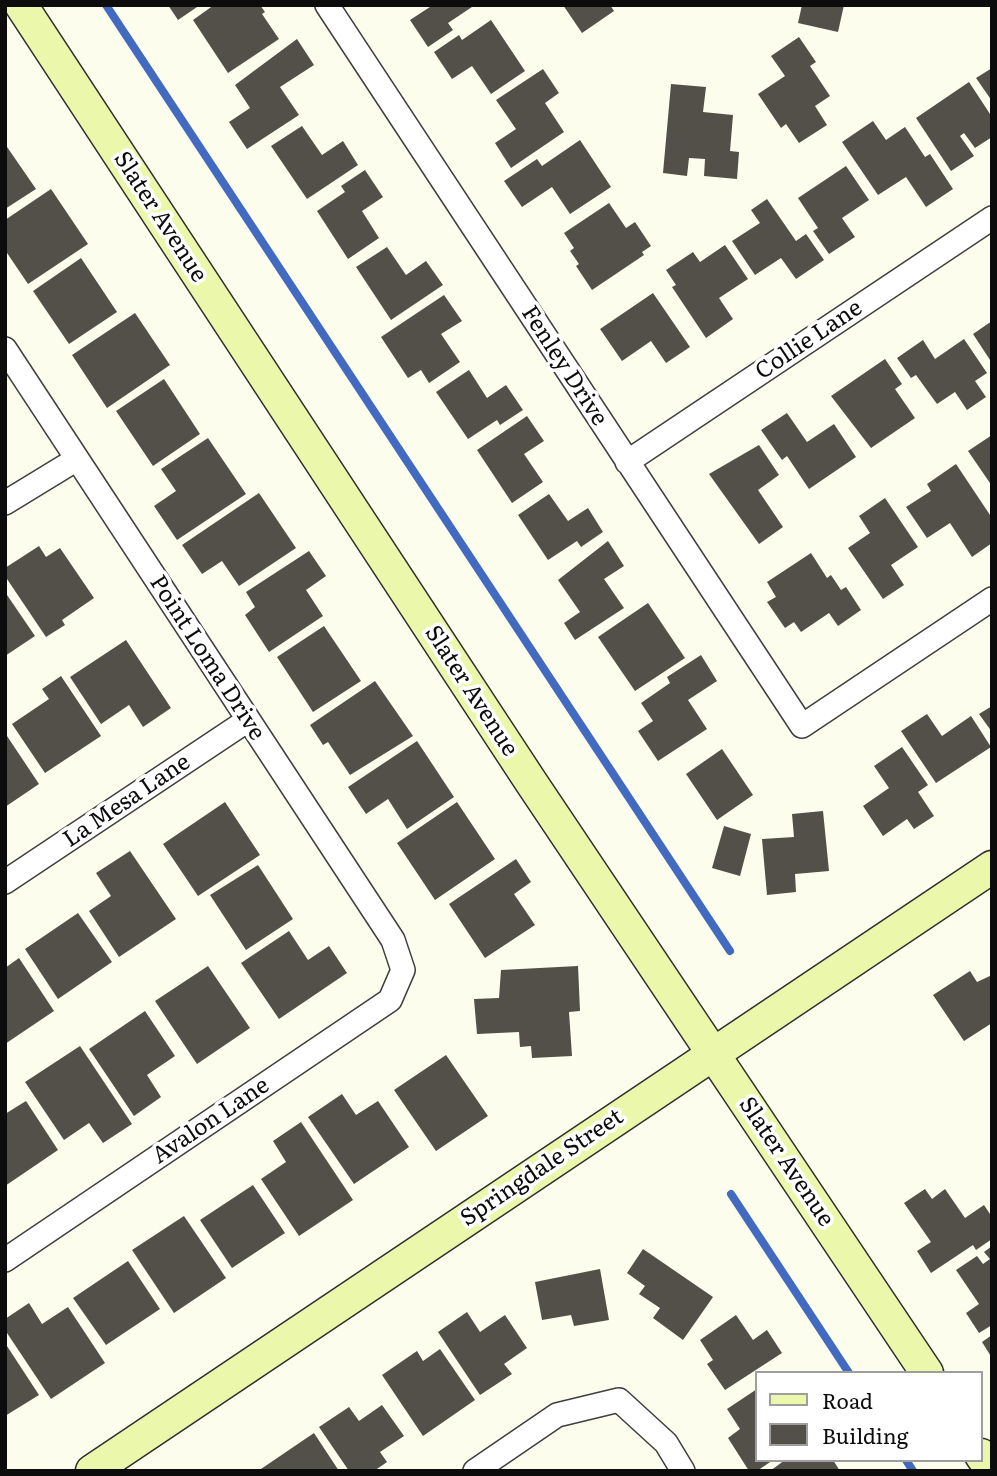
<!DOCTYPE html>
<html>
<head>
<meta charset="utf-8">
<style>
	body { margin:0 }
	#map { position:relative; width:997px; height:1476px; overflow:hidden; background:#fcfdec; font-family:Literata,serif }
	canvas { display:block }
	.frame { position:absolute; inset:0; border:7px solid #0c0c0c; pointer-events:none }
	.legend { position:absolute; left:755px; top:1371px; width:228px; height:91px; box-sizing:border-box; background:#fff; border:2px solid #9e9e9e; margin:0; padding:9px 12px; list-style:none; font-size:21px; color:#0c0c0c }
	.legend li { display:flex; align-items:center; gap:14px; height:35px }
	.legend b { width:35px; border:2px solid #9e9e9e }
</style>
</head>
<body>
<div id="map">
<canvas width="997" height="1476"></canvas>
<div class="frame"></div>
<ul class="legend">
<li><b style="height:9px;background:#ebf8ac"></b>Road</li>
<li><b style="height:19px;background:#535049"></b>Building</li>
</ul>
</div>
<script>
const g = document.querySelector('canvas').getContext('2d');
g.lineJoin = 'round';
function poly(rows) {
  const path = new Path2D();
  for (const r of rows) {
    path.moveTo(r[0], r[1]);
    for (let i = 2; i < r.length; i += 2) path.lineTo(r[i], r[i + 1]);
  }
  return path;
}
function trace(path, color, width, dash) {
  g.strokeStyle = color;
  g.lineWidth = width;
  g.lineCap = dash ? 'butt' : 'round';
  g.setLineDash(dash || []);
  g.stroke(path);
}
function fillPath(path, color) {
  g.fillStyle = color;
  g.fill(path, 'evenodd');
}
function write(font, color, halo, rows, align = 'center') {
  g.font = font + ' Literata,serif';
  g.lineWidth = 7;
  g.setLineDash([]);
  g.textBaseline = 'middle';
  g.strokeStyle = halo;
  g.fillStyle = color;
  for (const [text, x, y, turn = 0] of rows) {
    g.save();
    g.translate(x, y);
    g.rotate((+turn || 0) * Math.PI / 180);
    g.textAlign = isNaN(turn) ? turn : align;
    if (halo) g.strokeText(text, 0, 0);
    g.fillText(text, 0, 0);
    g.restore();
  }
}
const stream = poly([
	[106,5,730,951],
	[731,1194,849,1373],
	[906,1460,913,1471]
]);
const building = poly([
	[168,5,200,5,178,20],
	[214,5,260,5,265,12,262,14,279,39,228,73,193,20],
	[433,5,475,5,448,23,453,30,428,47,410,20],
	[563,5,610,5,614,11,582,33],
	[802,5,844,5,838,32,798,23],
	[491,20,525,71,491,94,472,66,452,79,434,52,459,35,462,40],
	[799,37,816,62,810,66,830,96,815,106,827,125,799,143,786,124,781,128,758,94,785,76,771,56],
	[297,39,314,65,280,87,299,115,247,149,229,122,250,108,235,85],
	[992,68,992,101,976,78],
	[543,69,559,93,545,103,564,132,511,168,495,143,516,129,496,100],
	[969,82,992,117,992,137,975,148,964,133,960,136,974,156,951,171,916,118],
	[671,84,706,87,703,112,733,115,730,151,739,152,737,179,704,176,705,159,689,158,687,176,663,173],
	[873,121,886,140,905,127,925,157,930,154,953,189,926,207,906,177,878,195,842,142],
	[302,126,322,155,343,141,358,165,307,199,271,146],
	[580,140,611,187,570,214,552,187,522,207,504,181,537,159,542,166],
	[5,144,36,189,5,209],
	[846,166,869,200,842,218,855,237,829,254,813,231,818,228,798,198],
	[365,170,383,197,362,211,379,238,348,259,317,211,345,192,341,186],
	[51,189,88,244,28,284,5,250,5,220],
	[767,199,796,241,806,234,824,260,796,279,781,258,755,275,732,241,760,223,751,210],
	[609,203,626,228,635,222,651,246,642,252,644,255,592,290,576,266,579,264,570,251,574,248,564,233],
	[725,245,748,279,719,298,733,319,706,338,672,287,676,285,666,270,693,252,700,262],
	[387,247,406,275,426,261,443,285,391,320,356,267],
	[81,258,117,312,69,344,33,291],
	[653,293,690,347,666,363,651,341,622,361,600,329],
	[444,295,462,321,441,334,460,362,429,383,421,370,408,378,381,337],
	[135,313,170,365,107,408,72,355],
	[992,321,992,363,973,334],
	[964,339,987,373,975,381,986,397,967,410,955,392,937,404,916,375,911,378,897,358,923,340,935,359],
	[885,359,902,384,895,389,915,418,871,448,831,396],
	[469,370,487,398,506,385,523,410,500,425,497,420,468,439,436,392],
	[164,379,200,434,153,466,116,411],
	[787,413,807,442,834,424,856,457,809,489,787,456,782,460,761,430],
	[527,416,544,441,524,454,543,482,512,503,477,450],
	[992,435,992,486,968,451],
	[208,438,246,494,177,540,154,506,176,491,161,469],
	[759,445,779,475,758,490,783,527,759,544,709,474],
	[956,464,992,518,992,543,972,557,950,523,927,538,906,507,931,491,927,484],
	[259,493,296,548,239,586,222,561,202,574,182,545],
	[549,494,568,521,588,508,603,532,581,547,577,541,548,560,518,515],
	[885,498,918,547,891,565,904,585,883,599,848,548,870,533,859,516],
	[608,541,624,566,604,579,624,608,575,640,564,623,580,612,558,580],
	[39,546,46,557,60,548,94,598,62,620,65,625,46,637,5,576,5,568],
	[309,551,326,576,306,590,323,616,269,652,245,615,255,607,246,592],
	[811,553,827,578,831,575,841,590,846,587,861,610,838,626,829,613,801,632,794,622,785,628,767,602,776,597,767,582],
	[5,592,35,636,5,656],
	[648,603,685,658,635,691,598,637],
	[324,626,361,681,313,712,277,657],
	[126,640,171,708,143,727,129,705,101,724,70,677],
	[701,655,717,681,688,700,707,729,658,761,638,731,653,721,641,703,670,683,667,677],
	[61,676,101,736,45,773,12,724,49,699,42,689],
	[375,681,413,736,350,775,328,742,323,745,310,725],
	[992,706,992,732,979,714],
	[927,714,942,736,971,716,991,747,936,783,901,731],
	[5,733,39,784,5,807],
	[417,741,454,797,407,829,388,799,366,814,348,787],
	[902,747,928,785,918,792,934,816,914,829,907,819,883,836,863,806,889,788,874,766],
	[722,749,753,795,717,820,686,774],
	[225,802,260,855,198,896,163,844],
	[457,802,495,859,435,900,397,843],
	[823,811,829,871,795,874,796,892,767,895,762,839,794,837,792,814],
	[724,826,751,834,740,876,712,868],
	[130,851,176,919,119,957,89,911,111,896,96,873],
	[516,859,531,882,514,894,535,925,485,958,449,904],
	[258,865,293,919,246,950,210,895],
	[78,913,112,962,58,999,25,949],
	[289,931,308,960,329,946,347,973,279,1019,241,963],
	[19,958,54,1011,5,1044,5,968],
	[208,966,250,1028,197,1064,155,1001],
	[578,966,580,1011,569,1012,572,1056,532,1058,531,1046,520,1047,519,1032,477,1034,474,999,499,998,501,970],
	[970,971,977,982,992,975,992,1023,964,1041,933,995],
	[145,1011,175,1056,147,1075,161,1097,134,1116,89,1049],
	[80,1046,132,1124,103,1143,89,1123,64,1140,25,1082],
	[446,1055,488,1116,436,1151,394,1090],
	[342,1094,356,1115,378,1101,409,1147,354,1184,308,1117],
	[26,1101,58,1150,5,1186,5,1114],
	[301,1122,353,1200,299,1236,261,1179,286,1162,273,1141],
	[253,1185,285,1233,232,1268,200,1220],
	[925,1189,932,1199,945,1189,965,1218,984,1205,992,1217,992,1239,976,1250,973,1245,931,1273,917,1251,931,1242,904,1203],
	[184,1216,226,1278,174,1313,132,1250],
	[992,1246,992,1325,979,1333,966,1313,979,1304,956,1270,977,1256,983,1264,990,1259,984,1252],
	[643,1249,713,1297,683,1340,653,1318,660,1308,639,1294,645,1286,627,1273],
	[128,1261,160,1309,106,1345,73,1298],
	[600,1269,609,1320,574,1326,571,1315,542,1320,535,1282],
	[29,1303,42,1324,68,1307,105,1363,51,1399,5,1330,5,1319],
	[467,1312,480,1332,505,1315,527,1348,504,1364,512,1374,480,1395,438,1332],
	[736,1315,753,1340,767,1330,782,1353,725,1390,707,1364,713,1360,700,1340],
	[992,1335,992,1358,982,1342],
	[5,1343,39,1395,5,1416],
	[440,1349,475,1400,423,1436,382,1375,417,1351,423,1361],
	[757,1389,757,1460,773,1460,757,1471,749,1471,728,1438,740,1429,727,1409],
	[382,1405,404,1436,380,1452,387,1462,374,1471,349,1471,319,1427,349,1407,359,1421],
	[314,1433,339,1471,258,1471],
	[785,1460,833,1460,840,1471,770,1471]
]);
const street = poly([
	[327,5,802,726,992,599],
	[5,349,393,940,403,970,390,1000,5,1260],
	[627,462,992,218],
	[5,503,77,459],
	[5,882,248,720],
	[475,1471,557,1415,619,1400,666,1443,683,1471]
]);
const secondary = poly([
	[21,5,531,782,927,1373],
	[981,1455,992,1471],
	[92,1471,992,867]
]);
const streetNames = [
	["Slater Avenue",160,217,57],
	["Collie Lane",809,340,-34],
	["Fenley Drive",564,366,57],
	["Point Loma Drive",207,658,57],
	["Slater Avenue",471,691,57],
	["La Mesa Lane",127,801,-34],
	["Avalon Lane",211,1121,-34],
	["Slater Avenue",786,1162,56],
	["Springdale Street",542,1168,-34]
];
trace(stream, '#426ac1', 8);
fillPath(building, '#535049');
trace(street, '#3f3f3f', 26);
trace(secondary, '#2e2e2e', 35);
trace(street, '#fff', 23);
trace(secondary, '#ebf8ac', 32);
write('23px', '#0c0c0c', '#fff', streetNames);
</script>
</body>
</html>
